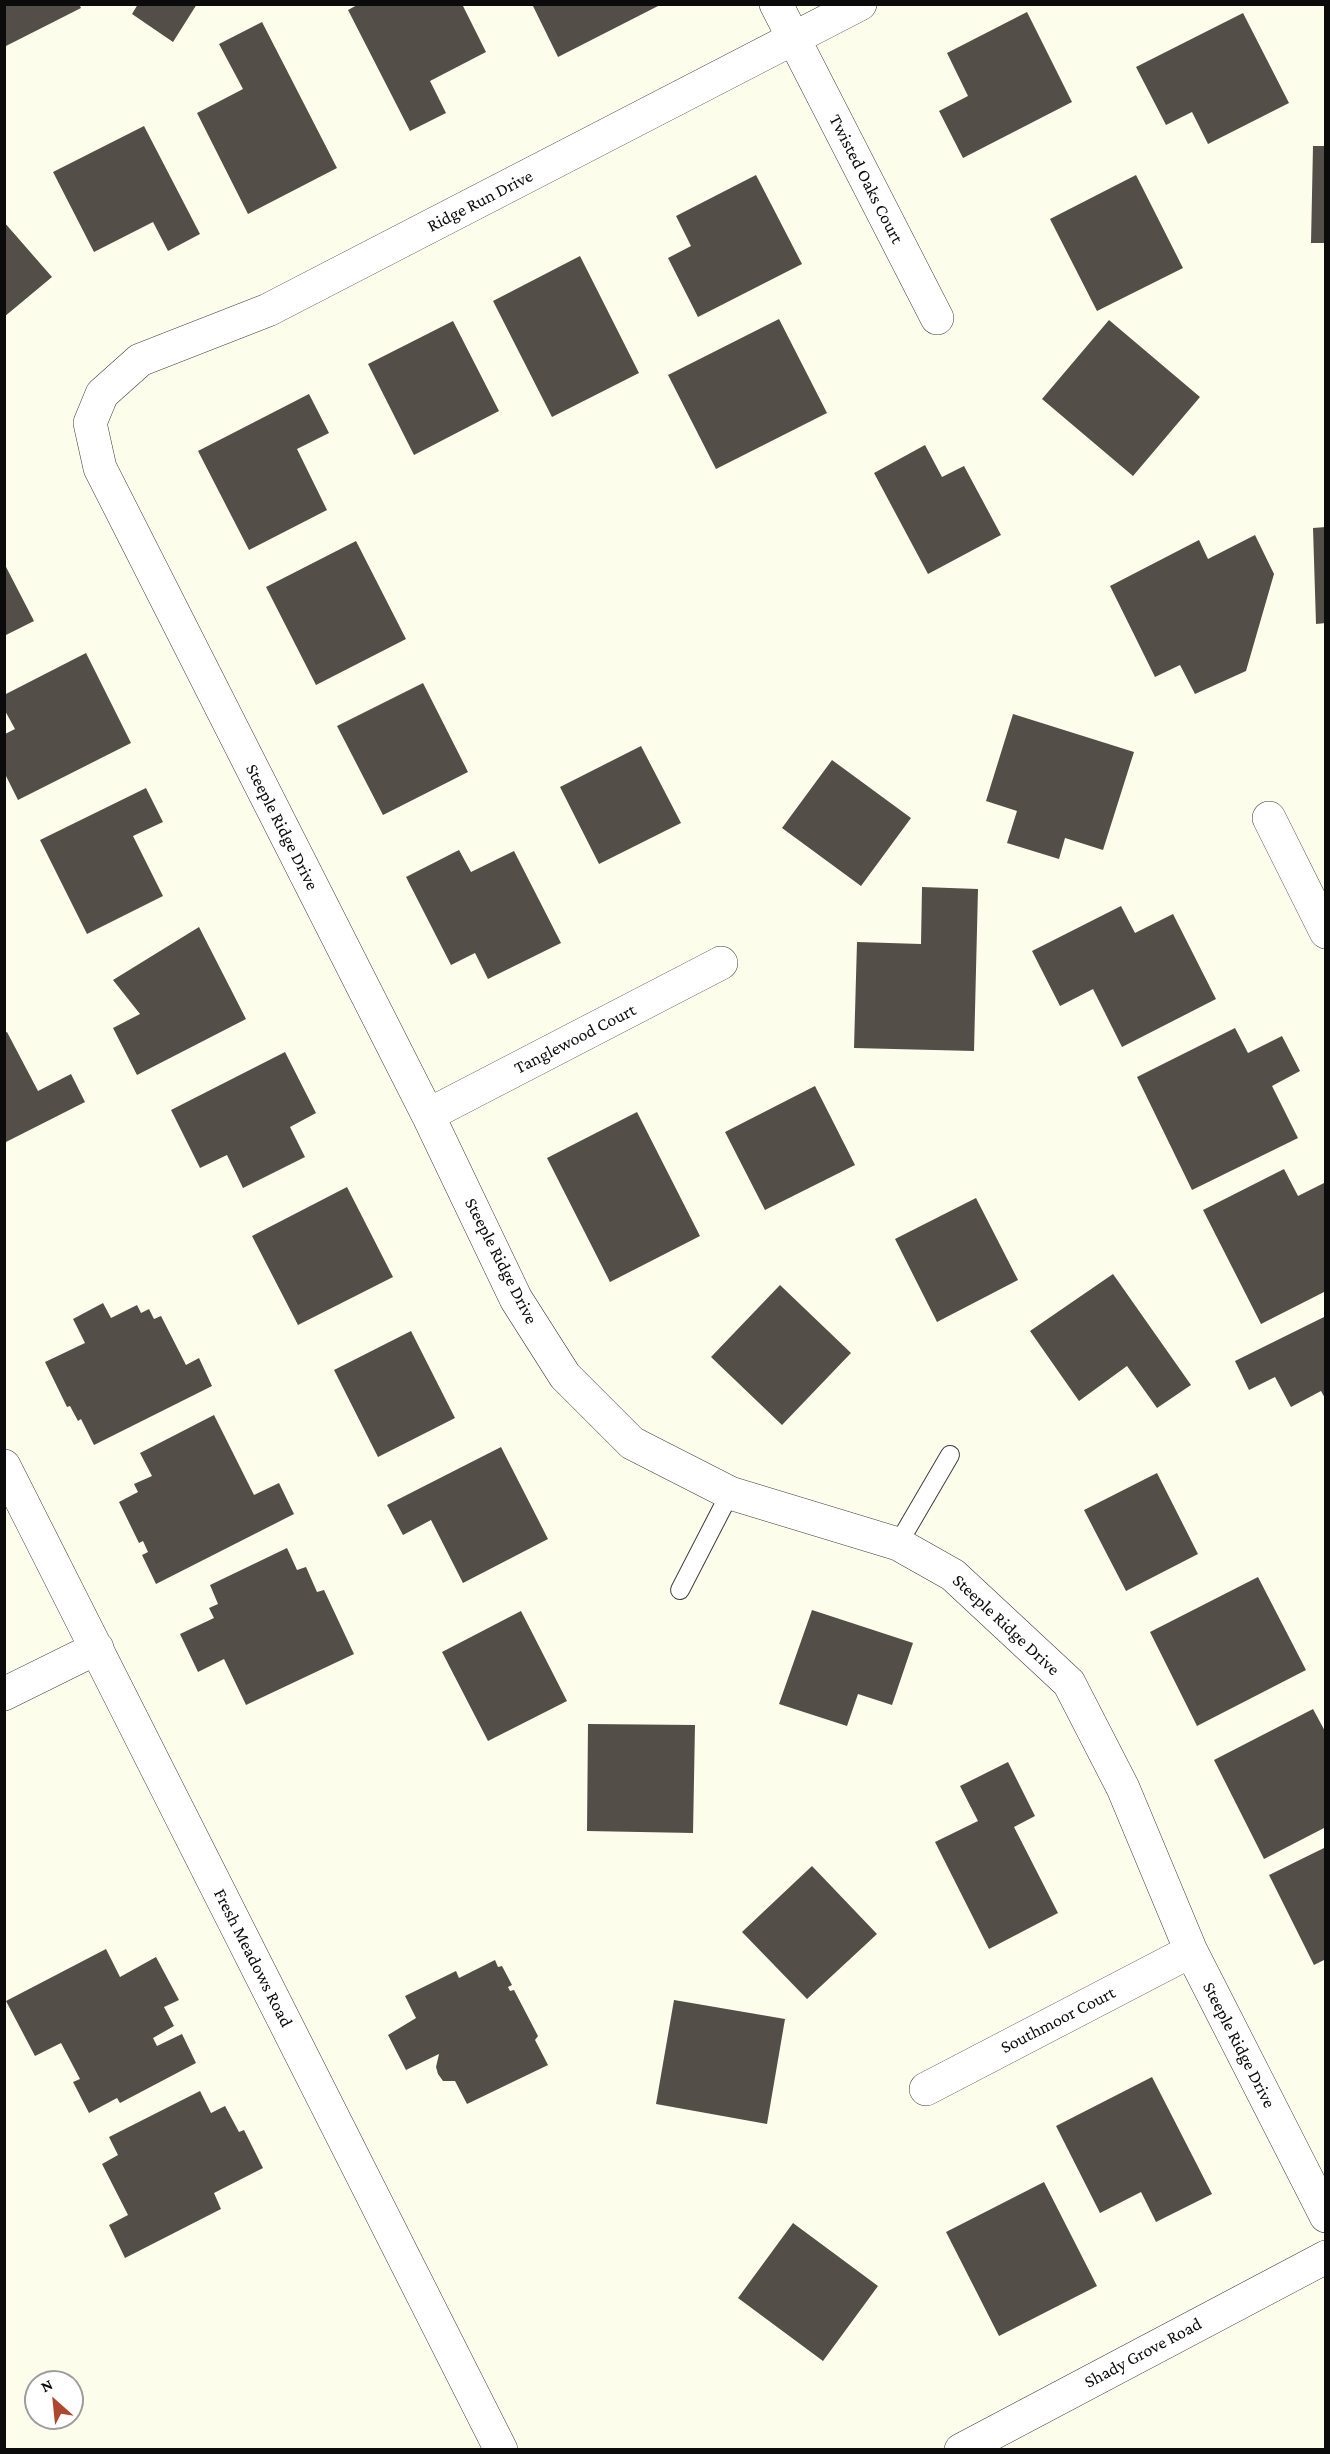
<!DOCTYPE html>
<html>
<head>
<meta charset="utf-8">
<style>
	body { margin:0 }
	#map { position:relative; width:1330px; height:2454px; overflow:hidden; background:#fdfdeb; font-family:"Crimson Pro",serif }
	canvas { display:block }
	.frame { position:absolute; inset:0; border:6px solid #0b0b0b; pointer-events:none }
	.north { position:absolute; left:24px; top:2370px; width:60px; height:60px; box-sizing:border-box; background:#fff; border:2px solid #9d9d9d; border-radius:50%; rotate:333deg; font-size:16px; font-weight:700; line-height:24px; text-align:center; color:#0b0b0b }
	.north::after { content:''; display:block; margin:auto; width:21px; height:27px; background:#af472f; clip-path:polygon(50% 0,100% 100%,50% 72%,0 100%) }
</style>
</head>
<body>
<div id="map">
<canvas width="1330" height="2454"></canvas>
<div class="frame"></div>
<div class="north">N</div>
</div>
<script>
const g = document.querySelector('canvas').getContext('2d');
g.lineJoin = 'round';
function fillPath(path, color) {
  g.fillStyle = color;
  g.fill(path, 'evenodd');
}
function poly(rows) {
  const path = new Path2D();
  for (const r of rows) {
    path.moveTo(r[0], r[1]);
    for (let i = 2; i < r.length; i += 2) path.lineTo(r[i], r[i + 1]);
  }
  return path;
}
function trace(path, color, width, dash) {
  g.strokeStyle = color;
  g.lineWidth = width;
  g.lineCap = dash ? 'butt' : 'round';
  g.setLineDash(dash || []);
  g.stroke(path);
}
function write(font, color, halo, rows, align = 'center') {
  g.font = font + ' "Crimson Pro",serif';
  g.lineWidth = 6;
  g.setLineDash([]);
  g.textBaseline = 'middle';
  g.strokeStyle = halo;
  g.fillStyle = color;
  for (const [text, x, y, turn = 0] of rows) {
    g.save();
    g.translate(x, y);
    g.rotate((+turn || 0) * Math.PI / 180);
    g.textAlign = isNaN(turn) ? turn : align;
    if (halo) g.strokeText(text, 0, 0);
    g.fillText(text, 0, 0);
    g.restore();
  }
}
const building = poly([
	[4,4,79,4,81,8,4,47],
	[138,4,197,4,173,42,132,14],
	[359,4,462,4,486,52,430,81,446,113,410,131,348,10],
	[532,4,662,4,558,57],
	[1027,12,1072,102,963,158,939,111,968,96,947,53],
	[1243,13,1289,103,1208,144,1192,112,1166,125,1136,67],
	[262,22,337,168,248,214,197,113,243,89,219,44],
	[144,126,200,234,168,251,153,222,94,252,53,172],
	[1313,146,1326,146,1326,243,1311,243],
	[756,175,802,264,698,317,668,258,691,246,676,216],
	[1136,175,1183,268,1097,311,1050,219],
	[4,222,52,277,4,317],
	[580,256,639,373,552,417,493,301],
	[779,319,827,413,716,469,668,375],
	[1109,320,1200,397,1133,476,1042,399],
	[453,321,499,411,414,455,368,364],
	[309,394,329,433,297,449,327,510,249,550,198,451],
	[925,445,942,477,964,466,1001,535,928,574,874,473],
	[1326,527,1326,623,1316,624,1313,528],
	[1255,535,1274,574,1246,671,1195,694,1180,665,1155,677,1110,586,1199,540,1208,559],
	[356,541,406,639,316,685,266,587],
	[4,563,34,621,4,636],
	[86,653,131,743,18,800,5,774,5,734,15,729,4,709,4,695],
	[423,683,468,772,383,815,337,726],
	[1013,714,1134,752,1103,850,1065,838,1059,859,1007,843,1017,811,986,801],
	[641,746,681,823,599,864,560,787],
	[832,760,911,818,861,886,782,828],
	[146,788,163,822,133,836,163,896,87,934,40,840],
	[459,850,471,872,514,851,561,943,488,979,475,953,451,965,406,877],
	[922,887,978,889,974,1051,854,1048,857,942,921,944],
	[1121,906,1135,933,1173,914,1216,999,1122,1047,1093,989,1060,1006,1032,951],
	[199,927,246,1019,137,1075,113,1028,140,1014,113,980],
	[1235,1028,1248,1053,1282,1036,1300,1071,1272,1086,1298,1138,1192,1190,1137,1077],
	[7,1032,38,1091,71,1074,85,1102,4,1143,4,1033],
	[285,1052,316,1113,290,1127,305,1157,243,1188,227,1155,200,1168,171,1110],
	[815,1086,855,1165,765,1210,725,1132],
	[637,1112,700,1236,610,1282,547,1158],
	[1284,1169,1298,1196,1326,1182,1326,1291,1261,1324,1203,1210],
	[347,1187,393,1277,298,1325,252,1236],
	[976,1198,1018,1280,937,1322,895,1239],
	[1113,1274,1191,1385,1157,1408,1127,1366,1079,1401,1030,1331],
	[780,1285,851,1353,782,1425,711,1357],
	[103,1303,111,1318,137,1305,141,1313,149,1309,154,1319,161,1316,186,1365,199,1358,212,1386,94,1445,81,1419,78,1421,70,1406,67,1407,45,1362,85,1343,73,1319],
	[1326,1316,1326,1400,1321,1391,1291,1407,1275,1377,1249,1390,1235,1361],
	[411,1331,455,1418,378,1457,334,1370],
	[214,1415,254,1495,279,1483,294,1514,156,1584,142,1555,148,1552,143,1541,139,1543,119,1502,138,1492,134,1484,152,1476,140,1453],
	[501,1447,548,1539,463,1583,431,1520,403,1535,387,1505],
	[1157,1473,1198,1554,1126,1591,1084,1510],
	[287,1548,297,1570,306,1567,317,1592,324,1590,354,1654,246,1705,224,1659,198,1672,180,1634,214,1618,209,1608,218,1604,210,1585],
	[1258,1577,1306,1670,1197,1726,1150,1632],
	[812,1610,913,1643,892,1705,858,1694,847,1726,779,1704],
	[521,1611,567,1701,488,1741,442,1652],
	[1313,1709,1326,1733,1326,1827,1264,1859,1214,1760],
	[588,1724,695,1725,693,1833,587,1831],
	[1008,1762,1035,1816,1014,1827,1058,1913,989,1949,935,1842,978,1821,960,1786],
	[1326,1847,1326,1959,1314,1965,1269,1875],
	[812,1866,877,1934,807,1999,742,1932],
	[106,1949,120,1977,156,1957,179,2000,164,2007,174,2026,153,2038,157,2046,182,2034,196,2063,120,2103,117,2098,89,2113,73,2082,80,2079,61,2043,35,2056,6,2001],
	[495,1960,498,1967,502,1966,512,1985,508,1987,510,1991,514,1990,538,2036,535,2040,548,2065,467,2104,455,2081,443,2081,438,2074,436,2067,439,2054,406,2070,388,2035,416,2018,405,1996,456,1971,459,1978],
	[674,2000,785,2019,767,2124,656,2104],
	[1152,2077,1212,2194,1156,2222,1141,2192,1100,2213,1056,2126],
	[200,2091,211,2113,225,2106,239,2132,244,2130,263,2168,214,2193,221,2209,125,2258,109,2225,128,2215,102,2164,118,2155,109,2137],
	[1044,2182,1097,2286,999,2336,946,2232],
	[793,2223,878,2286,823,2361,738,2298]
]);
const service = poly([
	[898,1544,950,1455],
	[680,1590,730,1493]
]);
const minor = poly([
	[776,4,937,318],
	[860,4,268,310,140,360,102,394,90,423,100,468,428,1115,516,1299,565,1376,632,1443,730,1493,898,1544,953,1575,1069,1683,1123,1788,1191,1951,1326,2216],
	[1269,818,1326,932],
	[428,1115,721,963],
	[4,1466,501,2450],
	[4,1694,97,1648],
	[926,2089,1191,1951]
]);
const tertiary = poly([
	[961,2450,1326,2257]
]);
const streetNames = [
	["Twisted Oaks Court",866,179,63],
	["Ridge Run Drive",480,201,-27],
	["Steeple Ridge Drive",282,827,63],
	["Tanglewood Court",575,1039,-27],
	["Steeple Ridge Drive",501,1261,63],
	["Steeple Ridge Drive",1006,1625,43],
	["Fresh Meadows Road",253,1958,63],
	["Southmoor Court",1058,2020,-27],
	["Steeple Ridge Drive",1239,2045,63],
	["Shady Grove Road",1143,2353,-28]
];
fillPath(building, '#534f48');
trace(service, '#3e3e3e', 20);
trace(minor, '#3e3e3e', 34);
trace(tertiary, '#3e3e3e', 34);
trace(service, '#fff', 18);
trace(minor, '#fff', 33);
trace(tertiary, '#fff', 33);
write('18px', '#0b0b0b', '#fff', streetNames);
</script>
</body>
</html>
